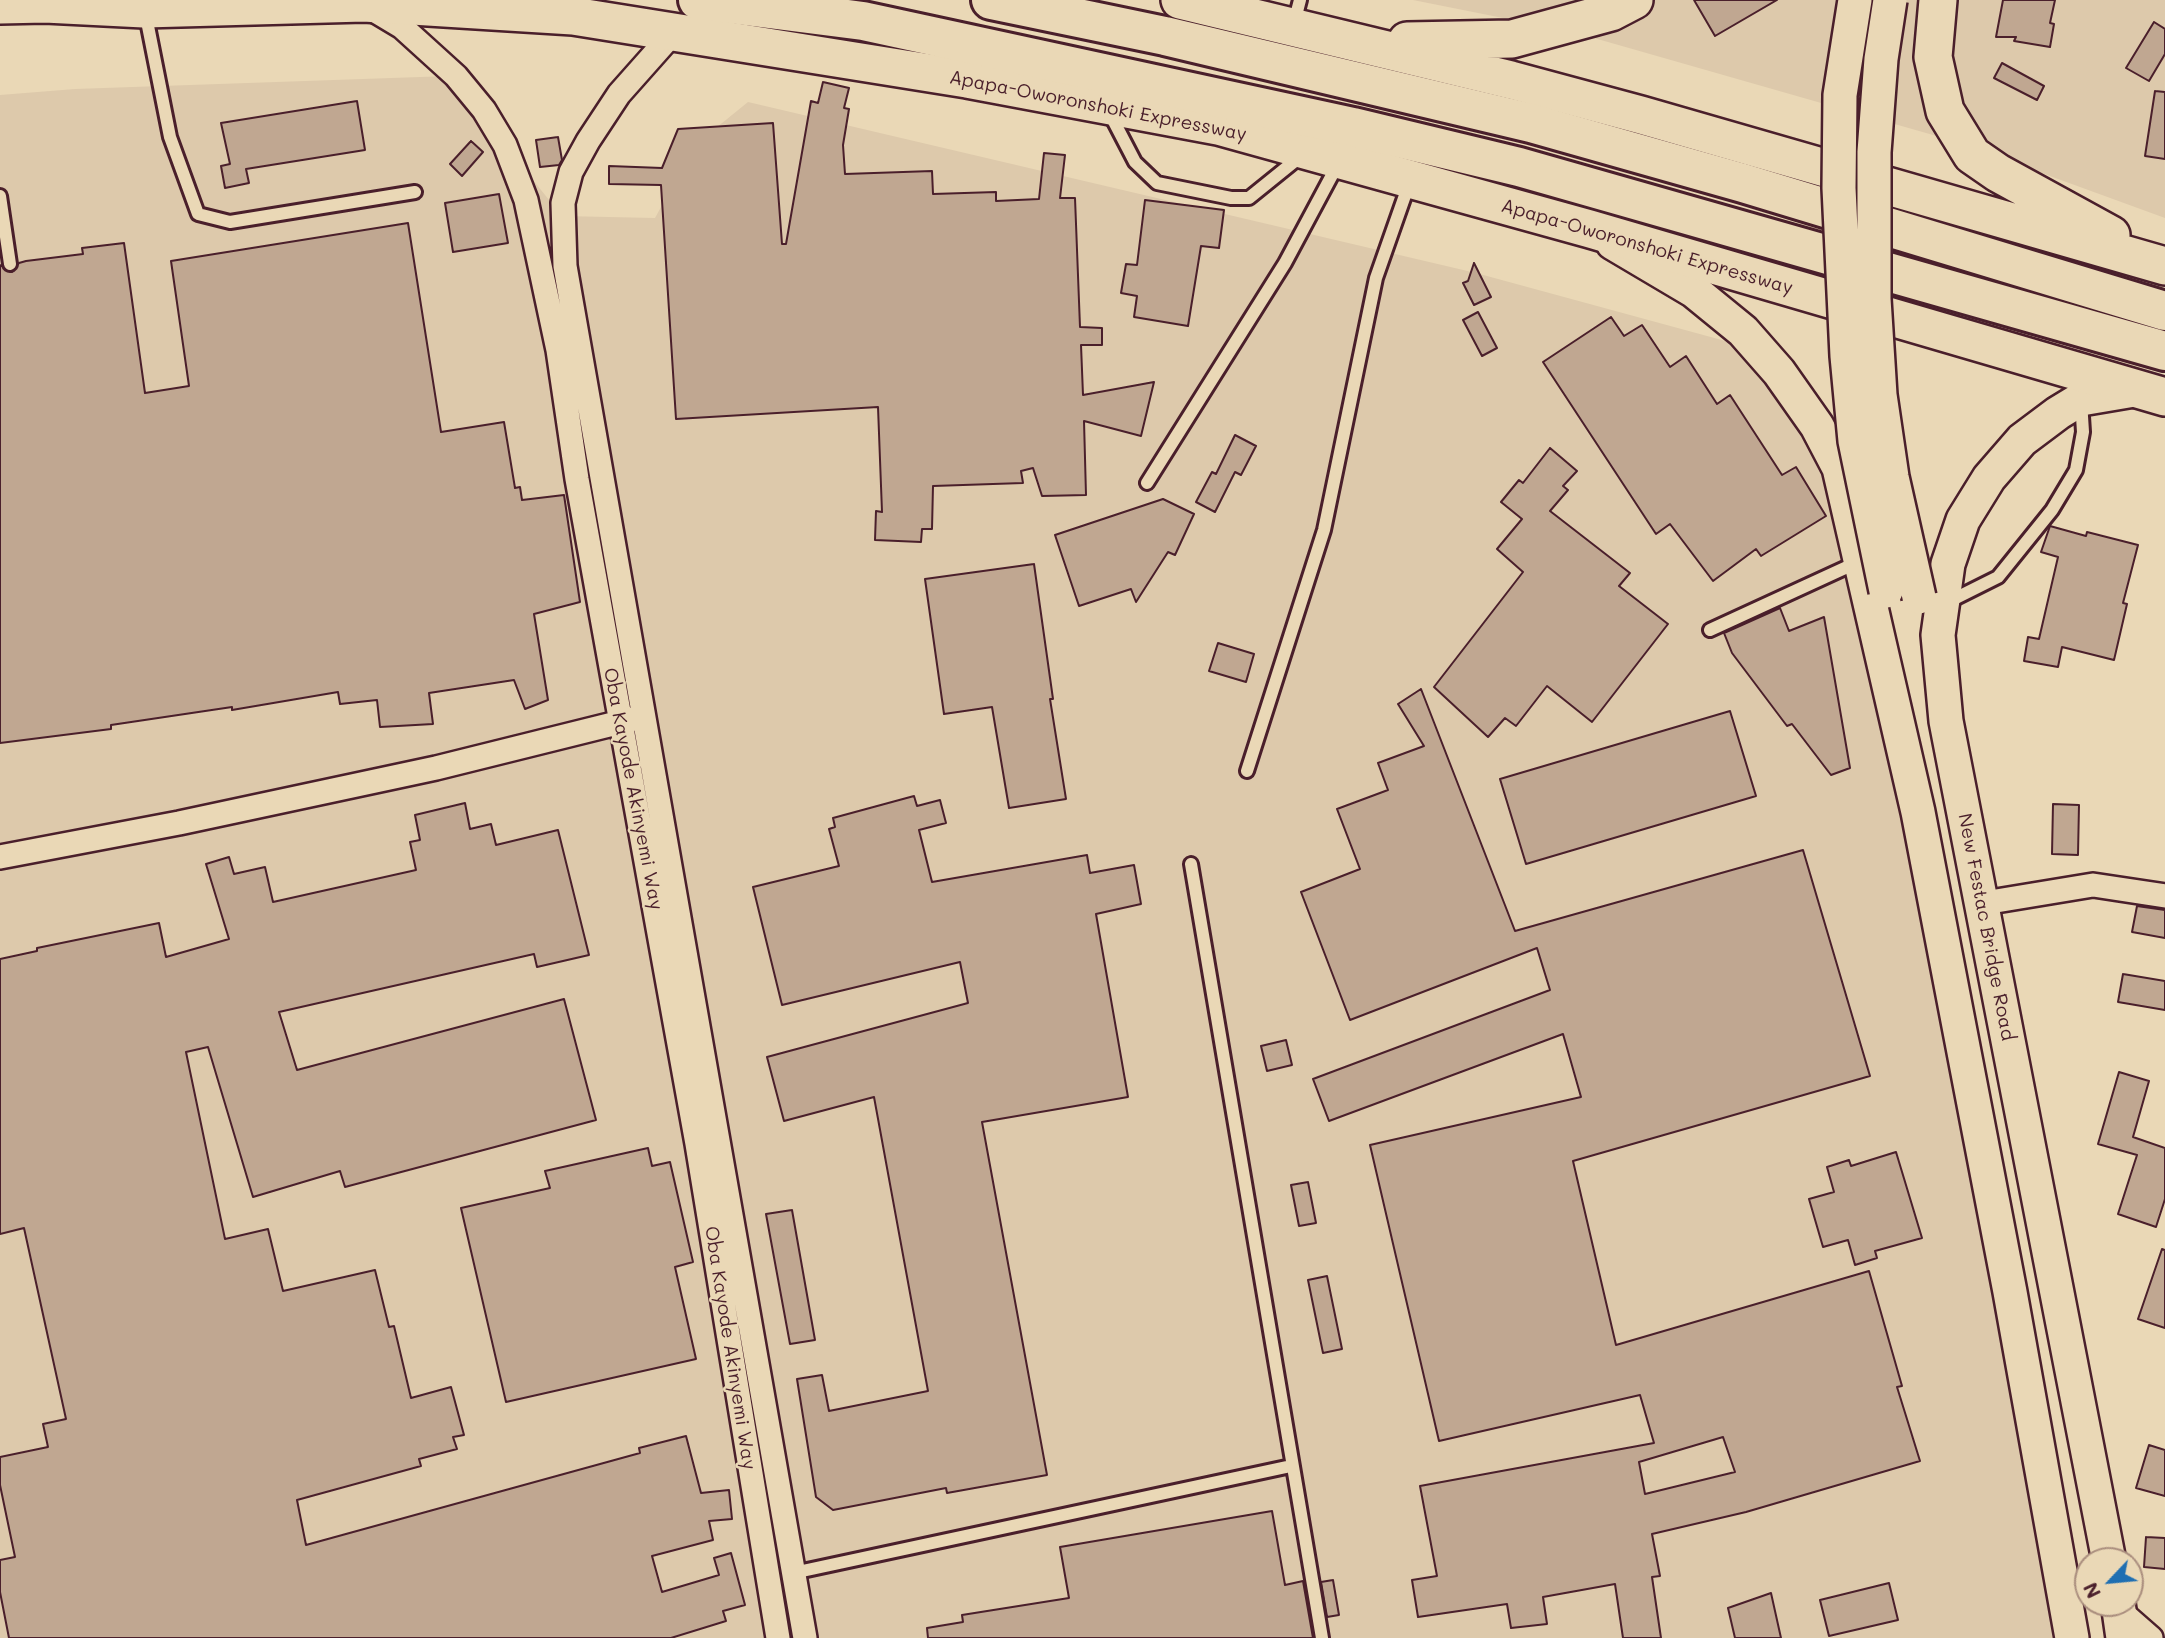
<!DOCTYPE html>
<html>
<head>
<meta charset="utf-8">
<style>
	body { margin:0 }
	#map { position:relative; width:2165px; height:1638px; overflow:hidden; background:#ead8b6; font-family:Mali,sans-serif }
	canvas { display:block }
	.north { position:absolute; left:2074px; top:1547px; width:70px; height:70px; box-sizing:border-box; background:#ead8b6; border:2px solid #aa8e7e; border-radius:50%; rotate:244deg; font-size:19px; font-weight:700; line-height:28px; text-align:center; color:#4a1f2b }
	.north::after { content:''; display:block; margin:auto; width:24px; height:32px; background:#1f6fb2; clip-path:polygon(50% 0,100% 100%,50% 72%,0 100%) }
</style>
</head>
<body>
<div id="map">
<canvas width="2165" height="1638"></canvas>
<div class="north">N</div>
</div>
<script>
const g = document.querySelector('canvas').getContext('2d');
g.lineJoin = 'round';
function fillPath(path, color) {
  g.fillStyle = color;
  g.fill(path, 'evenodd');
}
function poly(rows) {
  const path = new Path2D();
  for (const r of rows) {
    path.moveTo(r[0], r[1]);
    for (let i = 2; i < r.length; i += 2) path.lineTo(r[i], r[i + 1]);
  }
  return path;
}
function trace(path, color, width, dash) {
  g.strokeStyle = color;
  g.lineWidth = width;
  g.lineCap = dash ? 'butt' : 'round';
  g.setLineDash(dash || []);
  g.stroke(path);
}
function write(font, color, halo, rows, align = 'center') {
  g.font = font + ' Mali,sans-serif';
  g.lineWidth = 5;
  g.setLineDash([]);
  g.textBaseline = 'middle';
  g.strokeStyle = halo;
  g.fillStyle = color;
  for (const [text, x, y, turn = 0] of rows) {
    g.save();
    g.translate(x, y);
    g.rotate((+turn || 0) * Math.PI / 180);
    g.textAlign = isNaN(turn) ? turn : align;
    if (halo) g.strokeText(text, 0, 0);
    g.fillText(text, 0, 0);
    g.restore();
  }
}
const built = poly([
	[1413,0,2165,0,2165,218,1954,141,1573,32],
	[449,76,562,216,655,218,695,145,748,102,1476,273,1729,342,1803,414,1846,485,2062,1638,0,1638,0,95,75,89]
]);
const building = poly([
	[1694,0,1777,0,1715,36,1694,0],
	[2003,0,2055,0,2050,23,2054,24,2050,47,2014,41,2016,37,1996,37,2003,0],
	[2154,22,2165,29,2165,54,2149,81,2126,68,2154,22],
	[2002,63,2044,86,2037,100,1994,78,2002,63],
	[823,82,849,88,844,108,849,109,843,145,845,174,932,171,933,194,996,192,996,201,1039,199,1044,153,1065,155,1060,198,1075,198,1080,327,1102,328,1102,345,1081,345,1083,395,1154,382,1141,436,1084,421,1086,495,1042,496,1033,468,1021,471,1023,483,933,486,932,529,922,529,921,542,875,540,876,511,882,512,878,407,676,419,661,185,609,184,609,166,662,168,678,129,773,123,782,244,786,244,811,101,818,103,823,82],
	[2155,91,2165,92,2165,159,2145,156,2155,91],
	[357,101,365,150,246,169,249,183,225,188,221,166,230,164,221,123,357,101],
	[558,137,562,160,559,165,540,167,536,140,558,137],
	[471,141,483,152,462,176,450,164,471,141],
	[499,194,508,243,453,252,445,203,499,194],
	[1145,200,1224,210,1219,248,1201,246,1188,326,1134,317,1137,296,1121,293,1126,264,1137,265,1145,200],
	[408,223,441,432,504,422,515,488,520,487,522,500,564,495,580,602,534,614,548,700,525,709,514,680,429,693,433,724,380,727,377,700,340,704,338,692,232,710,232,707,111,725,111,729,0,743,0,265,12,272,19,263,26,261,83,254,82,248,124,243,145,393,189,386,171,261,408,223],
	[1474,263,1491,297,1474,305,1463,283,1468,281,1474,263],
	[1478,312,1497,348,1482,356,1463,320,1478,312],
	[1611,317,1624,336,1642,325,1670,367,1686,356,1717,404,1730,395,1782,475,1796,467,1826,516,1761,556,1756,549,1713,581,1670,524,1656,534,1543,362,1611,317],
	[1235,435,1256,446,1241,475,1235,472,1215,512,1196,502,1212,472,1216,474,1235,435],
	[1550,448,1577,471,1563,486,1568,490,1550,511,1630,573,1619,586,1668,624,1592,722,1547,686,1516,726,1505,718,1488,737,1434,687,1523,572,1497,549,1522,519,1501,502,1519,480,1523,483,1550,448],
	[1163,499,1194,514,1175,555,1168,552,1136,602,1131,589,1079,606,1055,535,1163,499],
	[2050,526,2086,536,2087,532,2138,545,2123,603,2127,604,2114,660,2062,647,2058,667,2024,661,2028,637,2039,639,2058,557,2041,552,2050,526],
	[1034,564,1053,699,1050,699,1066,799,1009,808,992,707,944,714,925,579,1034,564],
	[1780,608,1789,631,1824,617,1850,768,1831,775,1792,724,1787,726,1732,653,1724,633,1780,608],
	[1218,643,1254,654,1246,682,1209,671,1218,643],
	[1421,689,1515,931,1803,850,1870,1076,1573,1161,1616,1345,1869,1271,1902,1386,1897,1387,1920,1461,1746,1512,1652,1534,1660,1576,1652,1577,1661,1638,1623,1638,1615,1584,1543,1597,1547,1624,1511,1628,1507,1604,1418,1617,1412,1580,1437,1576,1420,1486,1654,1443,1640,1395,1439,1441,1370,1145,1581,1097,1563,1034,1329,1121,1313,1079,1550,990,1537,948,1350,1020,1301,892,1360,869,1337,809,1388,790,1378,763,1424,746,1398,704,1421,689],
	[1723,1437,1735,1472,1645,1494,1639,1462,1723,1437],
	[1730,711,1756,796,1526,864,1500,779,1730,711],
	[914,796,917,806,940,800,946,823,919,830,932,882,1087,855,1090,873,1134,865,1141,904,1096,914,1128,1097,982,1122,1047,1475,947,1493,946,1488,833,1510,816,1497,797,1379,822,1375,829,1411,928,1391,874,1097,784,1121,767,1057,968,1003,960,962,782,1005,753,887,839,866,829,829,835,827,833,818,914,796],
	[465,803,470,829,491,824,496,845,558,830,589,955,537,967,534,954,279,1012,297,1070,564,999,596,1120,345,1187,340,1171,253,1197,208,1047,186,1052,225,1239,268,1229,283,1291,375,1270,389,1327,394,1326,411,1398,451,1387,464,1435,453,1437,457,1449,419,1459,421,1466,297,1500,306,1545,640,1453,639,1448,686,1436,701,1493,729,1490,732,1519,709,1521,713,1540,652,1556,662,1592,719,1575,714,1558,731,1553,745,1605,723,1611,726,1621,671,1638,9,1638,0,1592,0,1560,15,1557,0,1485,0,1457,48,1447,43,1424,66,1419,24,1228,0,1234,0,959,37,951,37,948,159,923,166,957,229,939,206,864,229,857,234,874,265,867,273,902,416,870,410,842,420,840,415,815,465,803],
	[2053,804,2079,805,2078,855,2052,854,2053,804],
	[2137,906,2165,910,2165,938,2132,932,2137,906],
	[2123,974,2165,981,2165,1010,2118,1002,2123,974],
	[1286,1040,1292,1065,1267,1071,1261,1046,1286,1040],
	[2119,1072,2149,1081,2133,1137,2165,1148,2165,1199,2156,1227,2118,1214,2137,1155,2098,1144,2119,1072],
	[648,1148,652,1166,670,1162,693,1262,675,1267,696,1359,506,1402,461,1208,550,1188,545,1171,648,1148],
	[1896,1152,1922,1238,1875,1251,1877,1258,1855,1265,1848,1240,1823,1247,1809,1199,1834,1192,1827,1167,1849,1160,1851,1166,1896,1152],
	[1308,1182,1316,1223,1299,1226,1291,1185,1308,1182],
	[792,1210,815,1340,790,1344,766,1214,792,1210],
	[2162,1249,2165,1250,2165,1328,2138,1319,2162,1249],
	[1327,1276,1342,1349,1323,1353,1308,1280,1327,1276],
	[2149,1445,2165,1450,2165,1496,2136,1488,2149,1445],
	[1272,1511,1285,1585,1303,1581,1313,1638,928,1638,927,1628,963,1622,962,1615,1069,1598,1060,1547,1272,1511],
	[2146,1537,2165,1538,2165,1569,2144,1567,2146,1537],
	[1333,1580,1339,1615,1327,1617,1321,1582,1333,1580],
	[1889,1583,1898,1620,1829,1636,1820,1600,1889,1583],
	[1771,1593,1781,1638,1735,1638,1728,1608,1771,1593]
]);
const lane = poly([
	[145,11,170,137,198,214,230,222,415,192],
	[1294,23,1300,0],
	[1109,112,1135,162,1157,183,1231,198,1249,198,1301,156],
	[0,196,10,264],
	[1147,483,1285,263,1339,162],
	[1948,602,1998,577,2052,510,2076,470,2083,432,2081,401],
	[1710,630,1858,562],
	[1247,771,1324,530,1376,278,1409,184],
	[1191,864,1322,1638],
	[793,1573,1291,1466]
]);
const street = poly([
	[372,9,402,27,456,76,484,110,505,145,526,200,558,350,577,479,697,1144,778,1638],
	[674,32,619,94,588,141,571,172,563,203,565,266,805,1638],
	[0,857,179,823,436,768,633,719],
	[1984,903,2093,885,2165,896],
	[2119,1610,2151,1638]
]);
const secondary = poly([
	[1613,243,1694,291,1743,331,1779,372,1817,426,1839,468,1918,812,2010,1292,2072,1638],
	[2109,1561,1946,721,1938,635,1948,564,1963,520,1989,478,2022,440,2058,413,2081,399,2140,389],
	[2118,1603,2123,1638]
]);
const primary = poly([
	[1180,0,1511,80,1641,115,2165,266],
	[1938,0,1933,57,1945,111,1972,155,1998,173,2111,235],
	[0,5,45,4,144,9,364,3,573,16,967,79,1218,126,1590,229,2165,397],
	[1407,41,1512,39,1611,12,1634,0]
]);
const highway = poly([
	[698,0,863,21,1353,127,1519,167,2165,351],
	[991,0,1165,36,1531,123,1743,183,2165,311]
]);
const secondaryBridge = poly([
	[1855,0,1840,95,1839,188,1847,356,1855,441,1886,591],
	[1890,0,1881,59,1874,152,1874,299,1880,395,1892,477,1919,597]
]);
const streetNames = [
	["Apapa-Oworonshoki Expressway",1098,106,11],
	["Apapa-Oworonshoki Expressway",1647,247,16],
	["Oba Kayode Akinyemi Way",633,789,79],
	["New Festac Bridge Road",1986,927,79],
	["Oba Kayode Akinyemi Way",730,1348,81]
];
fillPath(built, '#ddc9ab');
fillPath(building, '#c0a791');
trace(building, '#4a1f2b', 2);
trace(lane, '#4a1f2b', 18);
trace(street, '#4a1f2b', 28);
trace(secondary, '#4a1f2b', 38);
trace(primary, '#4a1f2b', 42);
trace(highway, '#4a1f2b', 44);
trace(lane, '#ead8b6', 12);
trace(street, '#ead8b6', 23);
trace(secondary, '#ead8b6', 33);
trace(primary, '#ead8b6', 37);
trace(highway, '#ead8b6', 38);
trace(secondaryBridge, '#4a1f2b', 38, []);
trace(secondaryBridge, '#ead8b6', 33);
write('19px', '#4a1f2b', '#ead8b6', streetNames);
</script>
</body>
</html>
